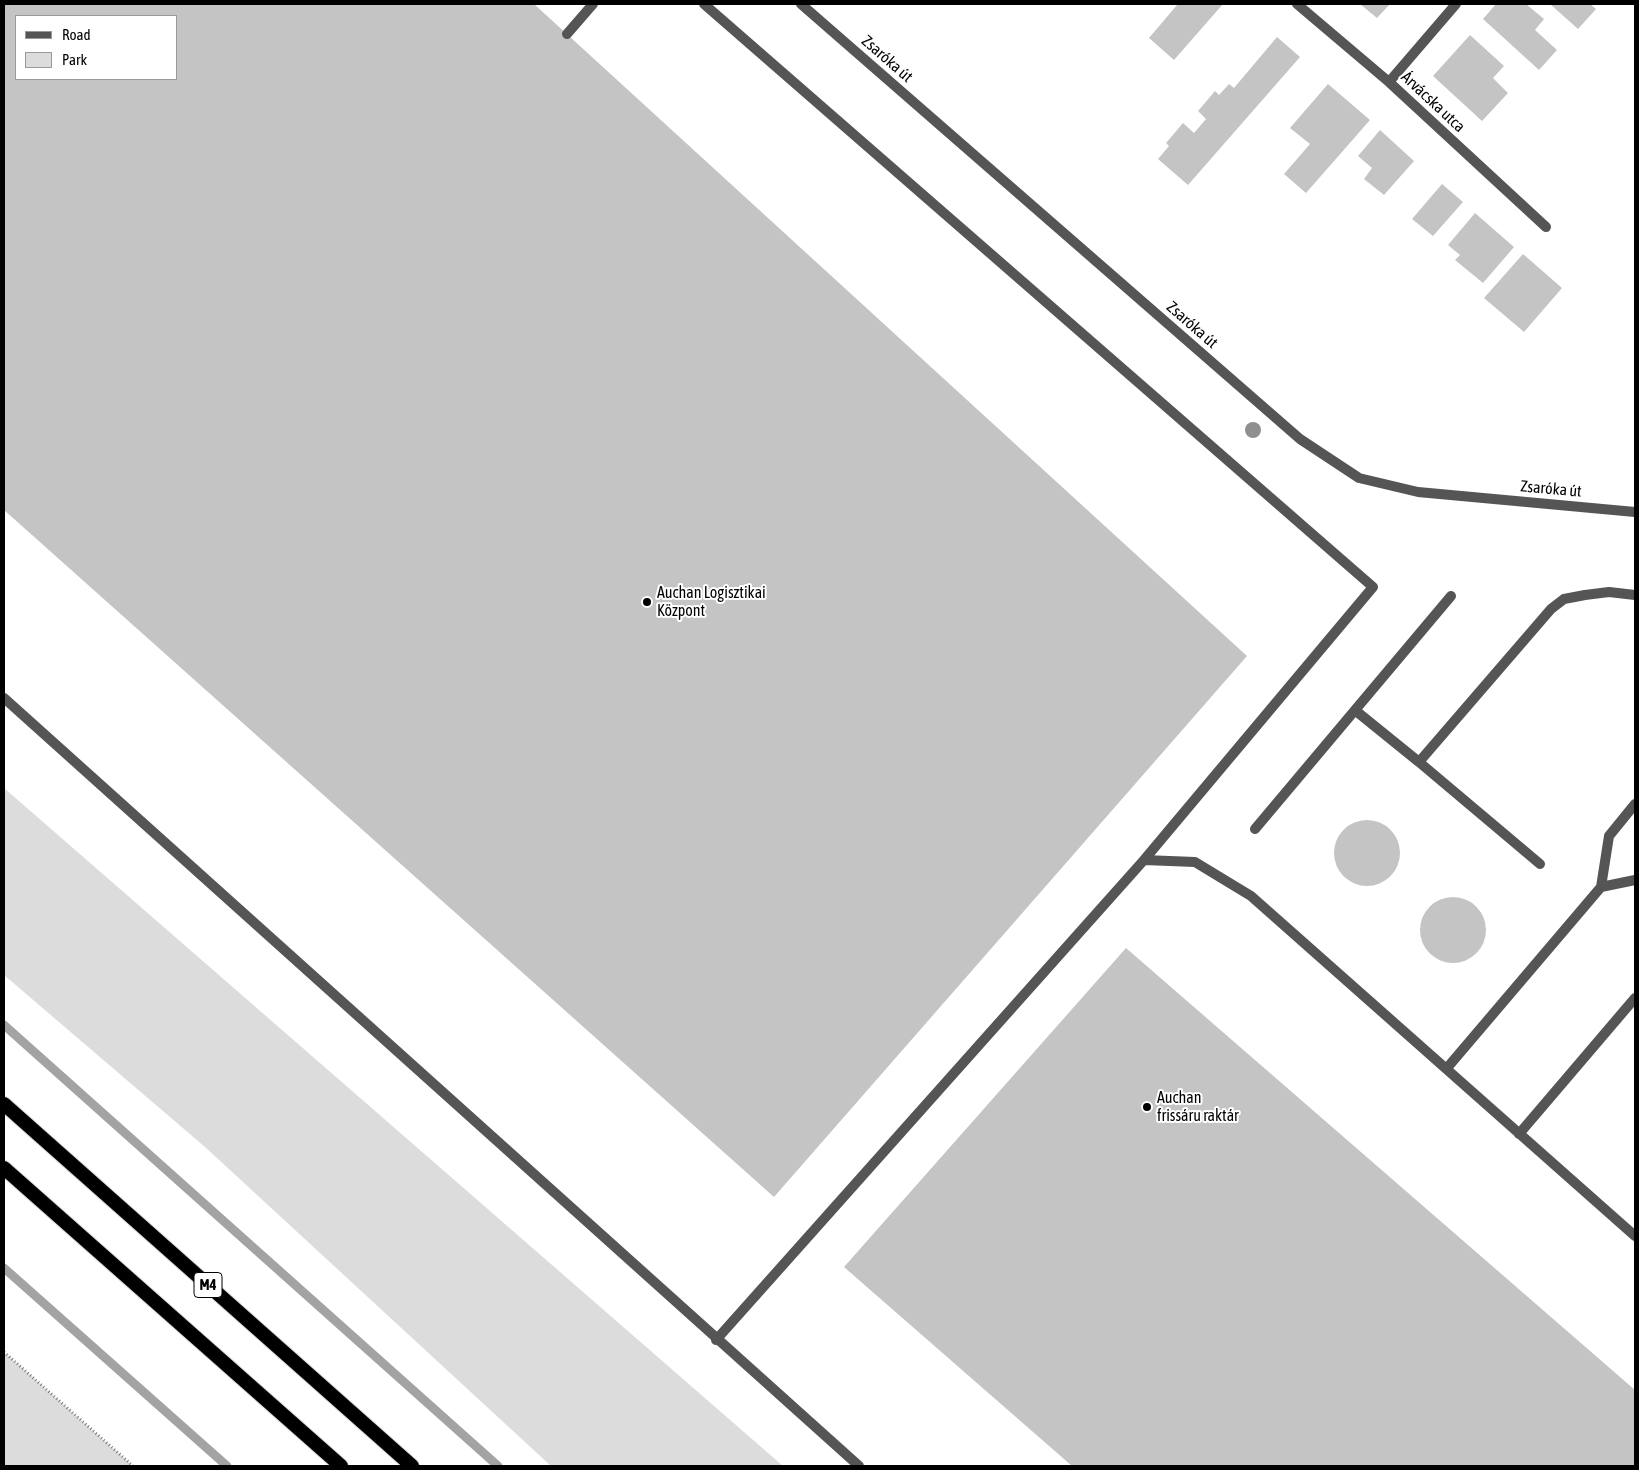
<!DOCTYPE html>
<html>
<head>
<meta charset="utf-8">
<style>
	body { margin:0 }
	#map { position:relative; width:1639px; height:1470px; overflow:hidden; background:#fff; font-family:"Asap Condensed",sans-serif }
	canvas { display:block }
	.frame { position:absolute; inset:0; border:5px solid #000; pointer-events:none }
	.legend { position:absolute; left:15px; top:15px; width:162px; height:65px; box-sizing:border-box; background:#fff; border:1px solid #999; margin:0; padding:6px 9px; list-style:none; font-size:15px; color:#000 }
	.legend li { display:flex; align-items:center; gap:10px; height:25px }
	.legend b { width:25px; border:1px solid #999 }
</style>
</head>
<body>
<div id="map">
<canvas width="1639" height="1470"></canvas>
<div class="frame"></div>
<ul class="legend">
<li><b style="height:6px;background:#555"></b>Road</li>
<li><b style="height:14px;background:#dcdcdc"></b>Park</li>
</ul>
</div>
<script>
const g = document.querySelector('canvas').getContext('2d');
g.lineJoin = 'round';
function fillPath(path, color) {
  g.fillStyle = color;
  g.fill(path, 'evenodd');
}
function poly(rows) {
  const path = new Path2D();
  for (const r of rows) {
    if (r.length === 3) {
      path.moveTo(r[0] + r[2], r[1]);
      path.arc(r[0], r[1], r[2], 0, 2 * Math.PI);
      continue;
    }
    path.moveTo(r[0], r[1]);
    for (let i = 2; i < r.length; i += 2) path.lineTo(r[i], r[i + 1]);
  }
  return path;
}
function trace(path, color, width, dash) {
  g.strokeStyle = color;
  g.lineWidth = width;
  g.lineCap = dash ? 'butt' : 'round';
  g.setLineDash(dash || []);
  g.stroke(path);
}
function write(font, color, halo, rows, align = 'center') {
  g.font = font + ' "Asap Condensed",sans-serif';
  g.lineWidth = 4;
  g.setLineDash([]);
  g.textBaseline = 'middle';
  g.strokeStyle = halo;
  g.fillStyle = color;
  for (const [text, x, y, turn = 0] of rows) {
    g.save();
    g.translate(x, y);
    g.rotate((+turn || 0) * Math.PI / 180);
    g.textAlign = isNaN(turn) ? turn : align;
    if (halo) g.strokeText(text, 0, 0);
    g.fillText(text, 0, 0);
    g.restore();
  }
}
const green = poly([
	[4,788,783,1466,551,1466,205,1147,4,975],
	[4,1352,133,1466,4,1466]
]);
const stream = poly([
	[4,1025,498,1466],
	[4,1268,227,1466]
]);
const building = poly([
	[4,4,534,4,1247,656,774,1197,4,510],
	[16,16,176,16,176,79,16,79],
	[1175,4,1223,4,1174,60,1149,38,1177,5],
	[1360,4,1390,4,1377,18],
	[1496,4,1526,4,1544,19,1535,30,1557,50,1539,70,1483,19],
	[1550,4,1590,4,1596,9,1578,29],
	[1470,35,1504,66,1493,78,1508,93,1482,121,1433,76],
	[1277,37,1300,57,1188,185,1158,159,1169,146,1166,143,1183,123,1194,133,1206,119,1198,111,1215,91,1219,95,1229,84,1234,88],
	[1328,84,1370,120,1306,193,1284,174,1310,144,1290,128],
	[1380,130,1414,161,1384,195,1364,179,1372,168,1358,156],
	[1442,184,1463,202,1433,236,1412,219],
	[1475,213,1514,247,1483,283,1455,260,1460,255,1448,245],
	[1523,254,1562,288,1524,332,1484,298],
	[1367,853,33],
	[1453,930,33],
	[1126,948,1635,1390,1635,1466,1072,1466,844,1267]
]);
const path = poly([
	[4,1352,133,1466]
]);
const service = poly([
	[704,4,1373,587,1144,860],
	[801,4,1300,439,1359,478,1418,492,1635,512],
	[567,34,593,4],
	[4,698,859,1466],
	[1356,711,1419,762,1551,609,1564,599,1585,595,1609,592,1635,595],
	[1419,762,1540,864],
	[1255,829,1451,596],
	[1601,887,1635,880],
	[1447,1068,1601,887,1609,836,1635,804],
	[1519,1134,1635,998],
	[716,1340,1144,860,1195,862,1251,896,1635,1236]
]);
const minor = poly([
	[1297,4,1389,82,1546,227],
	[1389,82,1456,4]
]);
const trunk = poly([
	[4,1104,412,1466],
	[4,1168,341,1466]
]);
const trees = [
	[1253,430]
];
const markers = [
	[647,602,5,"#000"],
	[1147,1107,5,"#000"]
];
const shields = [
	[208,1285,28]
];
const shieldNames = [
	["M4",208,1285]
];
const streetNames = [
	["Zsaróka út",887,59,41],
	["Árvácska utca",1433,102,43],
	["Zsaróka út",1192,325,41],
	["Zsaróka út",1551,489,5]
];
const poiNames = [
	["Auchan Logisztikai",657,593],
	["Központ",657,611],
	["Auchan",1157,1098],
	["frissáru raktár",1157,1116]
];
fillPath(green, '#dcdcdc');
trace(stream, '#a3a3a3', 9);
fillPath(building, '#c4c4c4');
trace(trunk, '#dbdbdb', 16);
trace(path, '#777', 3, [1, 2.5]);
trace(service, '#555', 10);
trace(minor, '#555', 10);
trace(trunk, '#000', 14);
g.fillStyle = '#8f8f8f';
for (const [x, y] of trees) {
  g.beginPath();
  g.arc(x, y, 8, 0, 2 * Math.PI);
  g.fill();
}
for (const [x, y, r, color] of markers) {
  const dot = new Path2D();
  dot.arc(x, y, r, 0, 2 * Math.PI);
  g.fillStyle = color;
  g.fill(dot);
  trace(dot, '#fff', 2);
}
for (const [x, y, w] of shields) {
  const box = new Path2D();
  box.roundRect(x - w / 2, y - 12.5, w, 25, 4);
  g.fillStyle = '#fff';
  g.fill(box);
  trace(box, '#000', 1);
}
write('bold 15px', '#000', null, shieldNames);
write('16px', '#000', '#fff', streetNames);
write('16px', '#000', '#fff', poiNames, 'left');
</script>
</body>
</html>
